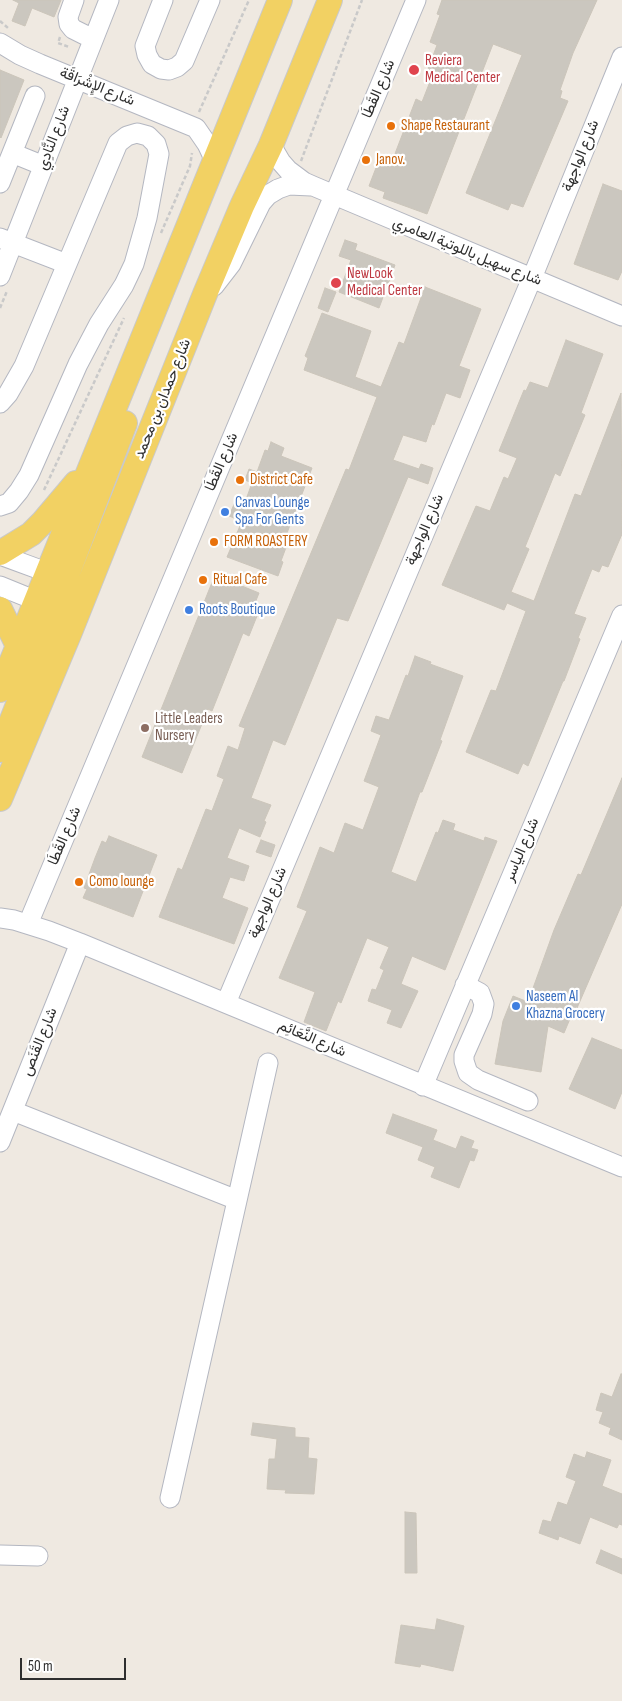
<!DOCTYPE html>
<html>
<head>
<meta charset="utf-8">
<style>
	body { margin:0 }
	#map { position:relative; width:622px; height:1701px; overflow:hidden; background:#efe9e1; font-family:"Sofia Sans Condensed",sans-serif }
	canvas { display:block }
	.scale { position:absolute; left:20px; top:1658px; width:106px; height:22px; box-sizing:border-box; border:2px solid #2e2e2e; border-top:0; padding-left:6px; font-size:15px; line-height:18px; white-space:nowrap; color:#2e2e2e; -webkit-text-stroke:4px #fff; paint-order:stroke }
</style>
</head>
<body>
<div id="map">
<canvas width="622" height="1701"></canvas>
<div class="scale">50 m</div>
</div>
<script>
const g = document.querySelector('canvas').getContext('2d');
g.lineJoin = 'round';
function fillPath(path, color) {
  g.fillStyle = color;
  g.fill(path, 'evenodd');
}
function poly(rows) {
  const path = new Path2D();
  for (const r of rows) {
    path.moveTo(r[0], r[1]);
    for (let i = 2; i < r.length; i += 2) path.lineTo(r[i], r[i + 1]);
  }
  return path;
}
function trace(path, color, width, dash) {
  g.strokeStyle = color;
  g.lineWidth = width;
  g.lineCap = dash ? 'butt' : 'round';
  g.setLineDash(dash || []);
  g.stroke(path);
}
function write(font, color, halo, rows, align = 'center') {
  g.font = font + ' "Sofia Sans Condensed",Vazirmatn,sans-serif';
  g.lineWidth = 4.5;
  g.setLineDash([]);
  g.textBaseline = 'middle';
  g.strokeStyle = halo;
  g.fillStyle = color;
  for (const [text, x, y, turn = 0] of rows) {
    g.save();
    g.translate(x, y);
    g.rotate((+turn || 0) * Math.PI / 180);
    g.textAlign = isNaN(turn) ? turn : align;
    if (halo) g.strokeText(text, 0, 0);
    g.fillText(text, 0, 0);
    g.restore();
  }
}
const building = poly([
	[13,0,61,0,54,17,32,8,25,26,12,21,19,3,13,0],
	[442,0,597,0,573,53,560,90,562,91,560,98,568,101,523,207,511,203,508,210,466,193,522,55,493,44,427,214,383,198,385,192,369,186,379,160,391,164,416,99,422,102,431,79,427,78,429,73,427,72,437,45,430,42,440,15,437,14,442,0],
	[0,70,24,80,1,138,0,137,0,70],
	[603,184,622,191,622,271,618,280,574,264,603,184],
	[345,240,357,244,355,250,395,265,379,308,339,292,351,260,339,256,345,240],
	[425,287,481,309,459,366,470,370,460,398,446,393,434,425,432,424,426,442,403,435,393,460,419,469,421,464,433,468,428,484,408,477,348,621,337,618,285,745,273,740,251,798,271,805,264,821,266,822,260,837,239,828,227,858,249,866,244,881,230,877,222,898,248,908,234,944,159,917,178,868,182,870,206,809,212,811,224,779,217,776,228,746,238,750,245,728,239,726,346,469,349,470,377,397,304,370,308,358,305,356,322,313,371,331,355,377,381,387,399,342,404,344,425,287],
	[325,288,336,292,328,312,318,308,325,288],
	[566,340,603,354,581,413,585,415,560,476,555,473,525,547,529,549,511,592,534,601,575,494,581,496,621,393,622,534,608,567,602,565,599,572,592,569,574,614,586,618,578,638,580,639,564,681,563,681,528,766,523,763,518,774,466,752,491,690,496,691,526,611,507,603,504,610,442,585,476,506,490,511,504,477,508,479,517,458,499,451,524,390,526,391,530,382,548,388,566,340],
	[271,442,284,448,281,456,312,468,287,533,291,534,281,561,283,562,278,576,227,557,242,521,229,516,235,502,244,505,252,483,245,480,249,469,257,472,265,450,268,451,271,442],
	[215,575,259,593,251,613,257,616,249,636,243,633,212,711,208,709,182,773,142,757,215,575],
	[415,656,431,662,430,664,463,676,440,740,442,741,422,792,420,792,391,872,416,882,436,832,438,833,443,820,455,824,453,830,484,841,485,837,497,841,445,970,412,956,401,984,418,991,401,1028,387,1023,392,1010,368,1001,372,989,376,990,384,970,380,968,389,947,367,938,341,1003,338,1001,326,1031,304,1022,315,992,279,978,307,911,297,907,320,847,334,853,345,823,363,830,379,787,364,781,381,735,371,731,376,716,389,720,406,675,408,676,415,656],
	[622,778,622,904,574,1015,572,1014,564,1033,548,1026,541,1072,495,1064,503,1021,513,996,528,1002,554,930,578,874,581,875,622,778],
	[109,836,157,855,133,917,83,898,87,889,84,888,95,858,102,841,106,843,109,836],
	[261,840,275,845,271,857,256,852,261,840],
	[592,1038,622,1050,622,1092,615,1109,569,1089,592,1038],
	[393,1114,437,1130,433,1140,456,1149,461,1136,474,1141,471,1148,478,1150,474,1161,470,1160,459,1188,431,1177,435,1167,418,1160,423,1147,386,1133,393,1114],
	[621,1374,622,1374,622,1440,609,1434,611,1428,599,1423,603,1412,596,1410,601,1393,612,1397,621,1374],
	[253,1423,295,1428,295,1437,309,1438,308,1458,317,1459,314,1494,285,1493,286,1490,267,1489,269,1459,275,1459,277,1439,251,1435,253,1423],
	[587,1452,611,1460,602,1486,622,1494,622,1525,619,1524,617,1528,590,1517,580,1544,559,1536,558,1540,539,1533,543,1520,551,1522,558,1502,567,1505,576,1481,566,1477,574,1454,585,1458,587,1452],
	[405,1512,416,1513,417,1573,405,1573,405,1512],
	[601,1550,622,1559,622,1574,596,1563,601,1550],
	[437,1619,464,1626,453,1671,421,1664,420,1667,395,1663,401,1625,435,1630,437,1619]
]);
const path = poly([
	[0,21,8,28],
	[60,37,58,43,69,47],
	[199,112,249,0],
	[301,161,362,0],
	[161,233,190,166,192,153],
	[0,308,7,291],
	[44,490,124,318]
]);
const minor = poly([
	[74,0,68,17,69,24,73,29,93,39],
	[163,0,145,46,147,55,152,64,161,69,169,70,177,67,184,61,210,0],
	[0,43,20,55,40,64,196,128,207,144,215,161],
	[271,145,281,162,288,170,304,182,313,186,622,316],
	[12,153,44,166],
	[0,183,35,96],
	[0,238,67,264],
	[0,276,109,0],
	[214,286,231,264,261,203,268,195,278,189,289,185,311,186],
	[0,403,8,394,24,366,118,143,127,136,137,133,148,136,156,144,159,154,147,218,134,264,124,285,99,324,78,364,29,475,19,491,9,503,0,506],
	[0,555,60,577],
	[0,586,49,606],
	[0,918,14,920,49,931,80,943,622,1167],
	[28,924,416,0],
	[465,985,480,993,484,1004,482,1014,464,1055,464,1061,468,1073,478,1080,528,1101],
	[226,1003,532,278,622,57],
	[423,1086,622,615],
	[13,1111,237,1200],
	[0,1142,80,943],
	[170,1498,268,1063],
	[0,1555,38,1556]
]);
const major = poly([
	[0,553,31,534,43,522,76,483],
	[0,609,18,646],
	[76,617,71,611,65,596,65,580,125,423],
	[0,690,280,0],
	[0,750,56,609,59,591,56,583],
	[0,799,70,632,205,294,242,206,271,145,330,0]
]);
const markers = [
	[414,70,6,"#e0444e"],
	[391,126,5,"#e8710a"],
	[366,160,5,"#e8710a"],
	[336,283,6,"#e0444e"],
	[240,480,5,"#e8710a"],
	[225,512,5,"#3f7fe0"],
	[214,542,5,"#e8710a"],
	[203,580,5,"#e8710a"],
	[189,610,5,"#3f7fe0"],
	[145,728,5,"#8d6e63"],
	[79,882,5,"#e8710a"],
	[516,1006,5,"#3f7fe0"]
];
const healthNames = [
	["Reviera",425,61],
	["Medical Center",425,78],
	["NewLook",347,274],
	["Medical Center",347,291]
];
const streetNames = [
	["شارع الإِشْرَاقَة",97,87,22],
	["شارع القَطَا",379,89,-67],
	["شارع النَّادِي",54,138,-69],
	["شارع الواجهة",581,156,-68],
	["شارع سهيل باللوتية العامري",467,252,22],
	["شارع حمدان بن محمد",163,399,-68],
	["شارع القَطَا",222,462,-67],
	["شارع الواجهة",425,530,-67],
	["شارع القَطَا",65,836,-67],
	["شارع الياسر",522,850,-67],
	["شارع الواجهة",268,903,-67],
	["شارع النَّعَائِم",312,1039,23],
	["شارع القَنَص",40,1042,-68]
];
const foodNames = [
	["Shape Restaurant",401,126],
	["Janov.",376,160],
	["District Cafe",250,480],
	["FORM ROASTERY",224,542],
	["Ritual Cafe",213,580],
	["Como lounge",89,882]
];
const shopNames = [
	["Canvas Lounge",235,503],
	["Spa For Gents",235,520],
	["Roots Boutique",199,610],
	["Naseem Al",526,997],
	["Khazna Grocery",526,1014]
];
const educationNames = [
	["Little Leaders",155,719],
	["Nursery",155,736]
];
fillPath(building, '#cbc7bf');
trace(building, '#cbc5ba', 1);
trace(minor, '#b4b7c1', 21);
trace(major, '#c9c9c9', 26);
trace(path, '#c9c9c9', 2.5, [4, 2.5]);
trace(minor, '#fff', 19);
trace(major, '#f2d163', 24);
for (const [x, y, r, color] of markers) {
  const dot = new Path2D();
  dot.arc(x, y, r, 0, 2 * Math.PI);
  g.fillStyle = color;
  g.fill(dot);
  trace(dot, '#fff', 2);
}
write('15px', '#be3a42', '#fff', healthNames, 'left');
write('15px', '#2e2e2e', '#fff', streetNames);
write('15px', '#c56008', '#fff', foodNames, 'left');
write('15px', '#366cbe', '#fff', shopNames, 'left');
write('15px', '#785e54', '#fff', educationNames, 'left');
</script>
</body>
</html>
